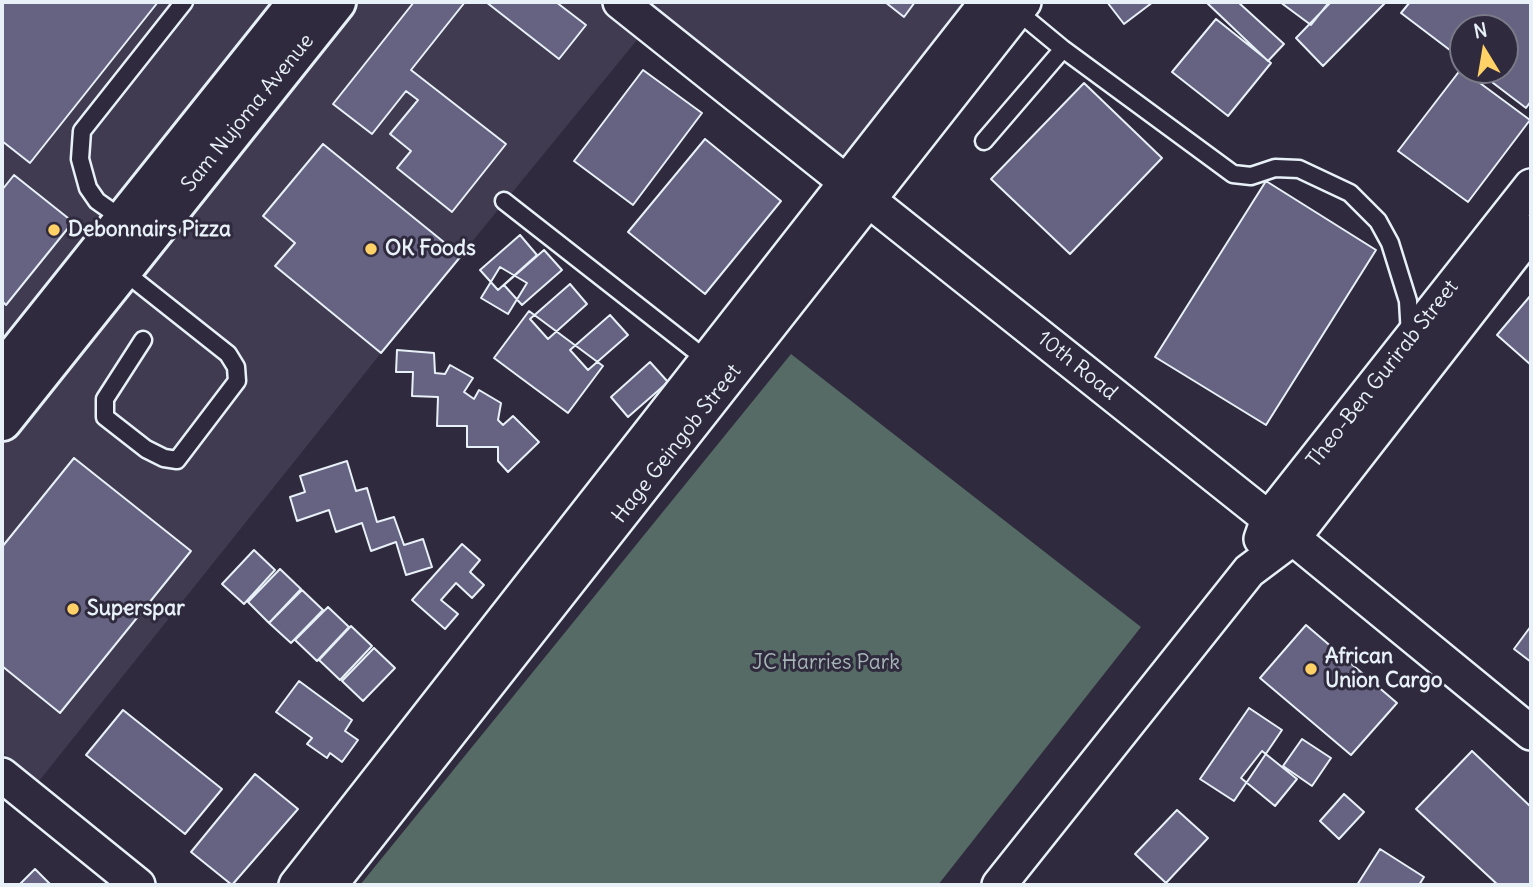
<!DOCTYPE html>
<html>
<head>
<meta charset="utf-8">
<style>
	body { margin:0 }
	#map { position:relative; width:1533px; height:887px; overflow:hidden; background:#2f2a3d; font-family:Delius,sans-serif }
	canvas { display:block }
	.frame { position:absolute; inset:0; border:4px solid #e8f1f8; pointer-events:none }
	.north { position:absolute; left:1449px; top:14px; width:70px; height:70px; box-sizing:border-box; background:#2f2a3d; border:2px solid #797a88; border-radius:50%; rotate:349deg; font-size:19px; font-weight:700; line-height:28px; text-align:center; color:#e8f1f8 }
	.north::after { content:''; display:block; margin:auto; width:24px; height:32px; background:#ffd166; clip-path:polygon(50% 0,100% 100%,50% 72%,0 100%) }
</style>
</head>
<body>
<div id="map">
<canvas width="1533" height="887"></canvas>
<div class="frame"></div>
<div class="north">N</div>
</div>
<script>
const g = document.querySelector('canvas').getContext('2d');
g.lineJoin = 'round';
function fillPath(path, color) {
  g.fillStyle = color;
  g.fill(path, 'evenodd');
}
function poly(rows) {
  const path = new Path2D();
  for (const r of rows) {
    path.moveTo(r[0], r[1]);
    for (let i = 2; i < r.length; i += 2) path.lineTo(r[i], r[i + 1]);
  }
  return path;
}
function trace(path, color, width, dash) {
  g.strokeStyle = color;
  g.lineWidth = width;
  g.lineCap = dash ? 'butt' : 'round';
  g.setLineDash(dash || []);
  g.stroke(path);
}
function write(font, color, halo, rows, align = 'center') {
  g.font = font + ' Delius,sans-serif';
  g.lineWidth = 6;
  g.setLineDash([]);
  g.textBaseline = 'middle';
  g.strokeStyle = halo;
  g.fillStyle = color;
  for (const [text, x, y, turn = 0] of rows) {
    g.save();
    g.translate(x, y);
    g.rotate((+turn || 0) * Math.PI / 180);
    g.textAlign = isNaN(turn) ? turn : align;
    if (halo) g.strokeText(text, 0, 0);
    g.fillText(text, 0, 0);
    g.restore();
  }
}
const built = poly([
	[2,2,282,2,2,351],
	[351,2,975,2,833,184,641,35,381,353,39,781,2,752,2,441]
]);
const green = poly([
	[791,354,1141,627,938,885,360,885]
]);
const building = poly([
	[2,2,158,2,30,163,2,141,2,2],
	[414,2,465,2,411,70,506,144,452,212,397,168,411,151,390,134,418,100,406,91,372,134,333,104,414,2],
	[486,2,556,2,586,25,559,59,486,2],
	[885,2,915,2,904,17,885,2],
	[1107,2,1153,2,1124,24,1107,2],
	[1206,2,1238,2,1284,44,1268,61,1206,2],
	[1280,2,1329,2,1311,25,1280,2],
	[1331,2,1386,2,1323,66,1296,38,1331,2],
	[1410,2,1531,2,1531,101,1526,108,1476,70,1505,70,1505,28,1463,28,1463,60,1401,13,1410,2],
	[1216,19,1271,63,1228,116,1172,72,1216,19],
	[1461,69,1530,120,1468,202,1398,151,1461,69],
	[643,70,702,113,633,205,574,161,643,70],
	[1084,83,1162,158,1070,254,991,179,1084,83],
	[705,139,781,201,705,294,628,232,705,139],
	[323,144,461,256,381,353,275,266,295,243,263,216,323,144],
	[14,175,73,222,6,305,2,301,2,190,14,175],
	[1266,181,1376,250,1266,425,1155,357,1266,181],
	[520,235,537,255,498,290,480,270,520,235],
	[544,250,562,270,522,305,504,285,544,250],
	[500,267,527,283,508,314,481,298,500,267],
	[570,284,587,304,548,339,530,319,570,284],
	[1531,295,1531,365,1497,335,1531,295],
	[529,311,603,366,568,413,494,358,529,311],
	[610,315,628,335,588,370,570,350,610,315],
	[397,350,434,353,435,373,445,374,450,365,473,378,464,392,474,399,479,390,501,403,498,420,503,425,513,416,539,442,508,472,498,461,498,447,467,447,467,426,437,426,438,397,412,396,413,372,396,372,397,350],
	[650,362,668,382,628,417,611,397,650,362],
	[74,458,191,551,60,713,2,666,2,547,74,458],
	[347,461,356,491,367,488,377,522,394,517,404,545,423,539,432,567,406,575,396,542,371,551,362,523,336,532,329,510,297,521,290,497,305,492,300,476,347,461],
	[462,544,480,560,470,572,484,585,472,598,456,583,441,600,458,614,445,629,412,600,462,544],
	[254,550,275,570,244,604,222,584,254,550],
	[280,569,301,589,269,623,248,602,280,569],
	[302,590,323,610,291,643,269,623,302,590],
	[328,607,349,627,317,661,295,640,328,607],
	[1306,625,1397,703,1351,755,1260,678,1306,625],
	[351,626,372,646,340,680,319,660,351,626],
	[1531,626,1531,662,1514,649,1531,626],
	[374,648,395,668,363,701,342,681,374,648],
	[299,681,352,720,345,731,358,740,342,762,330,753,327,758,307,744,312,738,276,712,299,681],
	[1249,708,1282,730,1234,801,1200,779,1249,708],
	[123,710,222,789,185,834,86,755,123,710],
	[1302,739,1331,758,1312,786,1283,766,1302,739],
	[1262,751,1297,779,1275,806,1241,778,1262,751],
	[1472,751,1531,807,1531,885,1498,885,1416,809,1472,751],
	[255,774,298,809,232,885,191,852,255,774],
	[1344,794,1364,812,1339,839,1320,821,1344,794],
	[1177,810,1208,838,1166,883,1135,854,1177,810],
	[1380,849,1424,877,1419,885,1357,885,1380,849],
	[35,869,51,885,19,885,35,869]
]);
const lane = poly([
	[1017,11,1063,49,1233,174,1251,176,1275,168,1299,169,1350,193,1378,221,1390,243,1408,301,1410,335],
	[984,141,1063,49],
	[504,201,707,360],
	[124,220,97,201,88,188,80,159,82,131,184,2],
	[122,270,228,354,236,367,237,381,177,460,164,458,146,449,105,417,105,399,143,340]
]);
const street = poly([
	[620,2,1293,538,1531,733],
	[1261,539,1268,519,1531,186],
	[2,775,138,885],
	[296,885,987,2],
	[330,885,1024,2],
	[999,885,1249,571,1293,538,1531,232]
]);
const secondary = poly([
	[2,373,298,2],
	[2,421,336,2]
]);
const markers = [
	[54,230,7,"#ffd166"],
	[371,249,7,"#ffd166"],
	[73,609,7,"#ffd166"],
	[1311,669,7,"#ffd166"]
];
const streetNames = [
	["Sam Nujoma Avenue",248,113,-51],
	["10th Road",1077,366,39],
	["Theo-Ben Gurirab Street",1383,374,-52],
	["Hage Geingob Street",677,444,-52]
];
const poiNames = [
	["Debonnairs Pizza",68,230],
	["OK Foods",385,249],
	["Superspar",87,609],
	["African",1325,657],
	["Union Cargo",1325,681]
];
const parkNames = [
	["JC Harries Park",826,663]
];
fillPath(built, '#403b51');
fillPath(green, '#566b65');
fillPath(building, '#666281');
trace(building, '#e8f1f8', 2);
trace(lane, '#e8f1f8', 21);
trace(street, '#e8f1f8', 38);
trace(secondary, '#e8f1f8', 44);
trace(lane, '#2f2a3d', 16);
trace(street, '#2f2a3d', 33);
trace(secondary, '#2f2a3d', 38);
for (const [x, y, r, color] of markers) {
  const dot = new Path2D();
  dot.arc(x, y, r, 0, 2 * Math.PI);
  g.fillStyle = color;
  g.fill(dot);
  trace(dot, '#2f2a3d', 2.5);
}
write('21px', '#e8f1f8', '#2f2a3d', streetNames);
write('bold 21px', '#e8f1f8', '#2f2a3d', poiNames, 'left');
write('21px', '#a6b5b6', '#2f2a3d', parkNames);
</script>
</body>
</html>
